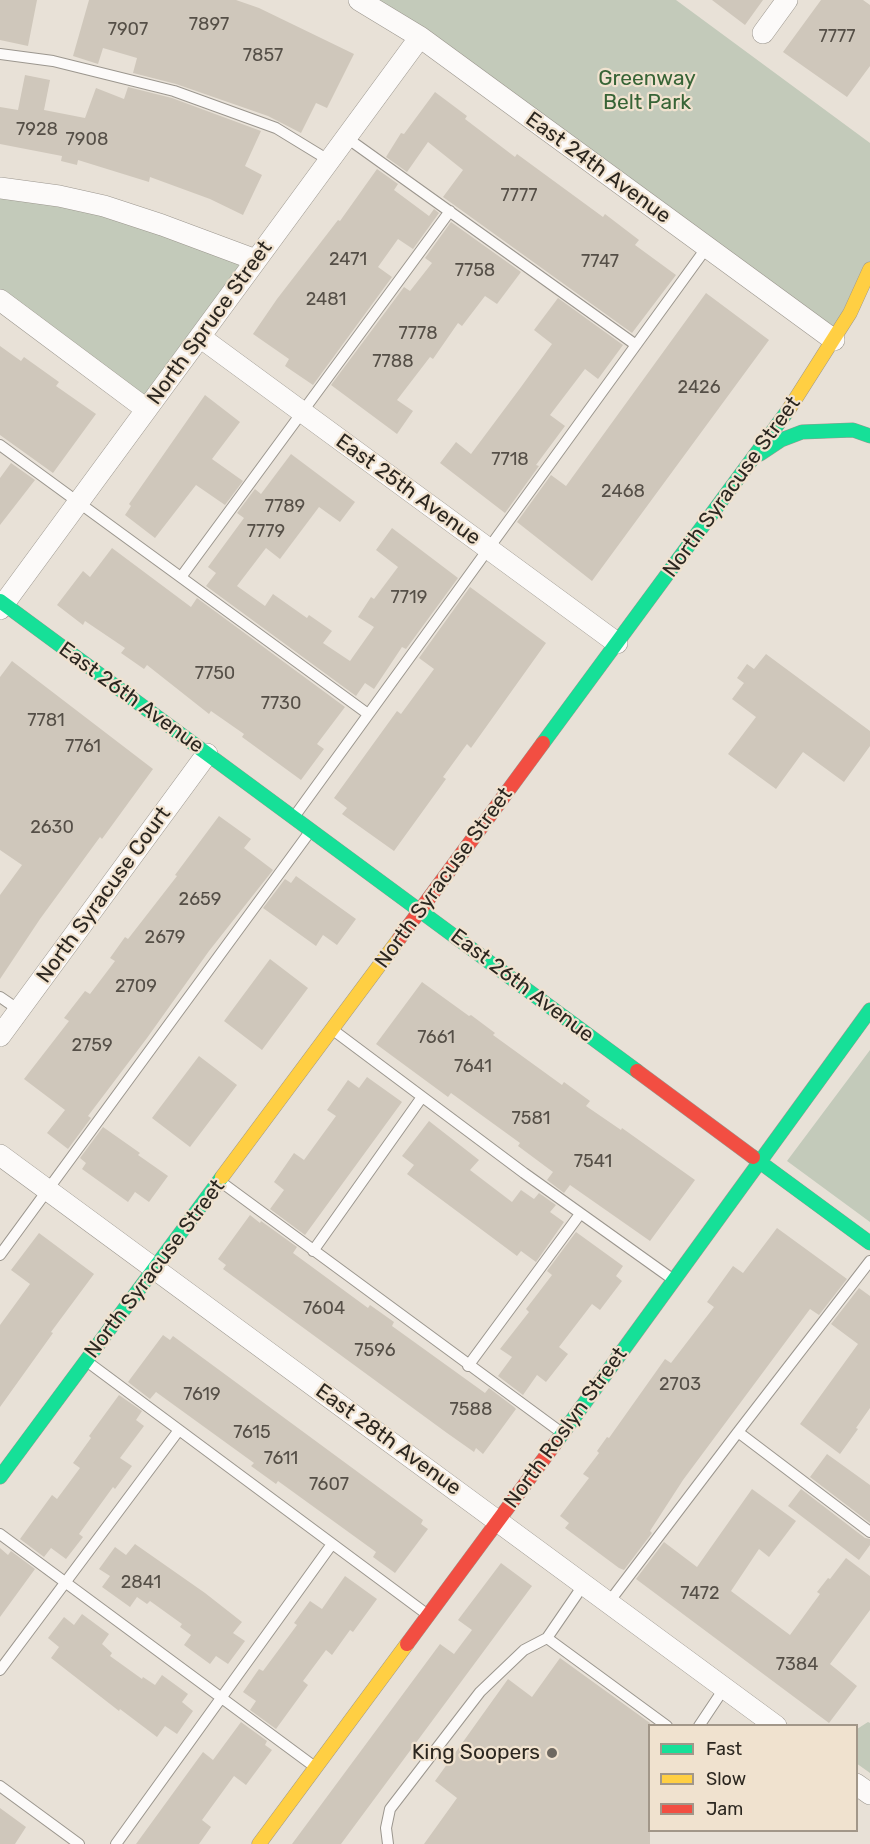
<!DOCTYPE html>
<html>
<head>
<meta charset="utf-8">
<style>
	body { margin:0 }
	#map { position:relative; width:870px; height:1844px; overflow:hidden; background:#e8e1d7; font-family:Rubik,sans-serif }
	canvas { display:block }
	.legend { position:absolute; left:648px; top:1724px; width:210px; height:108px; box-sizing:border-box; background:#f0e2cf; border:2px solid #a29789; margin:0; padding:8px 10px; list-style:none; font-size:18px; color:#2c2720 }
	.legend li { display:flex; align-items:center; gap:12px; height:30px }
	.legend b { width:30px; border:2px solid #a29789 }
</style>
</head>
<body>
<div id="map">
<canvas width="870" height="1844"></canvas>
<ul class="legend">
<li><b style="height:8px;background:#16e098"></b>Fast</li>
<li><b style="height:8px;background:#ffcf43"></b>Slow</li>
<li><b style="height:8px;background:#f24e42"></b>Jam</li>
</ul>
</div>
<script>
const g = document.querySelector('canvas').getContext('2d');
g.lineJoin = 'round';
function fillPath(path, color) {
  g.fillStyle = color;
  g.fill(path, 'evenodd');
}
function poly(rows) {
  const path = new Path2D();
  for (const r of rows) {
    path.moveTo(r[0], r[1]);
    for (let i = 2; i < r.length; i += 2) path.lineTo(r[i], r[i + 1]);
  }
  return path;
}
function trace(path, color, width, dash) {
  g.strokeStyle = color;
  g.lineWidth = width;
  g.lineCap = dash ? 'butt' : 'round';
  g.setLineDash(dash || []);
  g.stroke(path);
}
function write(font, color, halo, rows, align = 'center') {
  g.font = font + ' Rubik,sans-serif';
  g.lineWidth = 4.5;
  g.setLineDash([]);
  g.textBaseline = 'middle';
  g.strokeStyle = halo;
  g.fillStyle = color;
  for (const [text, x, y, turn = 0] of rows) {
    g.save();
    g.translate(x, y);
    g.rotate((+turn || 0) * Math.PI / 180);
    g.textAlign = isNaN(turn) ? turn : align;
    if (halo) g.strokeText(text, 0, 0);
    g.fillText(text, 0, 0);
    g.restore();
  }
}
const green = poly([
	[359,0,676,0,870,143,870,268,834,340],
	[0,188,59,196,256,260,146,409,0,300],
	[870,1050,870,1222,787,1161],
	[868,1722,870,1723,870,1773,856,1763,857,1729]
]);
const building = poly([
	[0,0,37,0,28,46,0,40],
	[89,0,236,0,259,8,354,54,327,108,316,103,301,133,268,116,176,84,133,73,137,58,103,48,98,64,73,56],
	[712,0,763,0,745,25],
	[821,0,863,0,870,5,870,66,847,97,783,52],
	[25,75,50,80,44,110,85,118,96,88,124,99,128,87,172,98,261,131,245,166,262,175,243,215,210,199,150,177,149,182,78,160,77,165,61,161,62,156,0,144,0,107,18,110],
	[435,92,467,116,465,119,515,157,517,154,603,217,605,214,639,240,635,245,676,275,632,333,443,197,463,170,428,142,407,172,386,157,401,133,404,134],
	[377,169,398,184,394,190,429,216,434,209,439,213,413,249,398,239,378,267,392,277,313,385,285,366,289,359,253,334,277,299,338,220,340,221],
	[451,222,521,272,497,304,485,296,462,326,458,323,433,359,430,357,397,400,413,411,397,434,331,385,404,287,410,291,432,263,425,258],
	[706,293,769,340,592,581,517,522,551,475,566,486],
	[558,298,623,345,598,379,585,369,550,415,565,426,536,465,539,466,505,513,440,463,456,442,471,454,521,387,552,344,534,330],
	[0,346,21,361,24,357,59,382,56,386,96,414,53,473,0,435],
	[205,395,240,422,212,459,243,481,225,505,196,485,155,538,125,515,131,506,129,504],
	[291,454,355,502,340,522,319,507,280,559,266,548,237,586,265,606,273,594,307,618,309,615,332,631,323,643,350,661,374,627,358,617,371,597,374,599,398,567,376,550,392,528,458,578,406,649,402,647,374,689,365,683,356,696,206,586,216,573,208,567,244,518,237,513,255,489,261,494],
	[11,463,35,480,0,525,0,478],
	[112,548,191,607,197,598,345,707,317,744,324,749,301,780,242,737,244,734,211,711,209,714,147,665,144,669,121,653,125,648,85,621,83,625,57,605,83,571,90,577],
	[470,587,546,643,471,748,467,744,443,777,446,779,394,851,342,814,347,808,334,798,397,711,401,714,434,669,419,658],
	[766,654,870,731,870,746,844,782,803,752,776,789,728,754,756,717,732,699,744,683,737,678,747,664,754,669],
	[12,661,153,769,102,839,100,837,40,919,0,979,0,895,22,865,0,850,0,677],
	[219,816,251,839,244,848,273,870,209,951,147,1038,88,1116,91,1118,68,1149,47,1133,65,1110,24,1079,69,1021,64,1018,85,991,90,994,115,961,110,958,125,937,128,939,177,876,175,875],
	[296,876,356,919,337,945,323,935,316,946,263,908,285,879,291,883],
	[270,959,308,988,262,1050,224,1021],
	[422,982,469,1016,471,1015,495,1033,493,1035,562,1085,564,1082,590,1101,586,1106,621,1130,622,1128,695,1180,650,1241,570,1185,564,1193,547,1180,553,1172,518,1146,520,1143,451,1093,448,1097,376,1044],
	[199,1056,237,1085,190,1147,152,1118],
	[367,1077,402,1102,305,1235,270,1209,284,1190,274,1182,294,1153,304,1160,336,1116,327,1110,348,1080,359,1088],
	[429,1121,479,1160,470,1170,512,1202,521,1190,534,1199,539,1193,556,1205,550,1212,564,1222,536,1262,521,1251,517,1256,407,1174,414,1165,402,1156],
	[103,1127,140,1153,138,1155,168,1176,149,1202,135,1192,128,1202,82,1169,86,1163,80,1158],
	[250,1215,260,1223,261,1221,297,1247,293,1253,368,1308,370,1305,394,1322,392,1326,485,1393,489,1388,514,1407,516,1409,483,1454,476,1448,474,1452,447,1433,223,1269,226,1265,218,1259],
	[777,1228,847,1279,819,1315,810,1309,683,1480,650,1531,652,1533,624,1570,619,1568,565,1528,569,1523,560,1516,589,1478,583,1474,599,1453,597,1451,607,1437,609,1438,665,1359,671,1363,714,1307,707,1302,733,1266,743,1273],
	[576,1232,623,1266,616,1276,622,1281,600,1310,592,1304,559,1347,568,1354,546,1382,537,1375,523,1395,498,1376,512,1357,500,1349,529,1312,526,1309,552,1275,547,1271],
	[39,1233,94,1274,51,1332,53,1333,0,1407,0,1325,30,1284,11,1270],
	[859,1288,870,1296,870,1408,856,1428,858,1429,840,1454,800,1424,858,1344,831,1324],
	[163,1335,170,1340,173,1336,423,1520,421,1524,428,1529,395,1573,373,1557,376,1552,278,1481,276,1484,251,1466,254,1463,156,1392,150,1399,128,1382],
	[119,1395,142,1411,136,1420,144,1426,120,1458,132,1466,115,1489,113,1487,79,1534,83,1537,66,1559,51,1548,44,1557,20,1539,52,1495,57,1499,80,1468,73,1463,91,1438,89,1436],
	[827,1454,870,1485,870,1523,810,1477],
	[752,1489,796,1521,769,1557,759,1549,731,1591,790,1635,820,1594,817,1592,828,1578,830,1579,846,1558,870,1576,870,1610,830,1664,857,1686,829,1723,636,1579,664,1542,697,1567],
	[801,1489,865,1538,870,1539,870,1545,859,1560,788,1506],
	[135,1544,205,1593,242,1622,233,1633,245,1641,228,1664,216,1656,210,1664,184,1645,191,1635,180,1627,182,1624,150,1601,147,1604,137,1597,130,1607,102,1587,110,1576,99,1569,115,1547,126,1555],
	[0,1548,8,1555,11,1551,35,1569,0,1617],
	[501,1563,532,1586,341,1844,292,1844,440,1644,454,1654,472,1630,458,1620],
	[345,1576,377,1599,353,1632,350,1630,332,1655,326,1650,303,1681,308,1685,276,1729,250,1710,256,1701,243,1692,259,1669,263,1671,297,1625,294,1623,310,1601,322,1609],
	[82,1614,109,1634,102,1644,112,1653,110,1656,142,1679,143,1677,155,1685,162,1675,188,1694,182,1702,193,1711,177,1734,165,1726,157,1737,120,1709,119,1711,51,1658,59,1647,48,1638,64,1617,74,1625],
	[560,1658,650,1723,650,1844,424,1844,457,1798,435,1781,508,1679,532,1697],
	[241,1722,267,1741,265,1745,272,1750,246,1785,234,1776,202,1820,211,1827,199,1844,136,1844,203,1752,213,1760],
	[0,1808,26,1827,15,1844,0,1844]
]);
const lane = poly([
	[0,54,53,61,174,91,276,128,330,161],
	[347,138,636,345],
	[0,445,368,714],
	[181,577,450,211],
	[294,817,707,247],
	[0,997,19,1010],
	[333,1030,524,1173,671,1278],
	[221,1182,562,1433],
	[313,1251,422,1097],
	[0,1255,309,833],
	[89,1363,428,1615],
	[468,1366,580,1214],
	[738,1432,870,1261],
	[0,1534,315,1767],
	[609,1602,738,1432,870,1532],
	[547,1638,584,1584],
	[0,1670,179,1430],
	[699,1726,725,1687],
	[0,1786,79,1844],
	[116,1844,332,1544],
	[388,1844,386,1828,390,1809,480,1692,524,1650,547,1638,667,1726]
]);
const street = poly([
	[359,0,420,37,834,340],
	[763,33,787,0],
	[0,188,59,196,104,206,162,225,256,260],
	[0,300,146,409],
	[200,337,617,643],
	[0,609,420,37],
	[0,1036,207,754],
	[0,1155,776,1726],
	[856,1784,870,1794]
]);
const fast = poly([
	[760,454,781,440,802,432,853,430,870,436],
	[0,601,637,1071],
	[543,743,789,409],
	[753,1157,870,1243],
	[557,1441,870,1010],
	[0,1477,222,1177]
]);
const slow = poly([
	[789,409,850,313,870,269],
	[222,1177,399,939],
	[259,1844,407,1644]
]);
const jam = poly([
	[399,939,543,743],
	[637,1071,753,1157],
	[407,1644,557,1441]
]);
const markers = [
	[552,1753,6,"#6e6860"]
];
const numberNames = [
	["7897",209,25],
	["7907",128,30],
	["7777",837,37],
	["7857",263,56],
	["7928",37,130],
	["7908",87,140],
	["7777",519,196],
	["2471",348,260],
	["7747",600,262],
	["7758",475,271],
	["2481",326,300],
	["7778",418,334],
	["7788",393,362],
	["2426",699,388],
	["7718",510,460],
	["2468",623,492],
	["7789",285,507],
	["7779",266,532],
	["7719",409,598],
	["7750",215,674],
	["7730",281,704],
	["7781",46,721],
	["7761",83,747],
	["2630",52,828],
	["2659",200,900],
	["2679",165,938],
	["2709",136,987],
	["7661",436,1038],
	["2759",92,1046],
	["7641",473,1067],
	["7581",531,1119],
	["7541",593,1162],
	["7604",324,1309],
	["7596",375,1351],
	["2703",680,1385],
	["7619",202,1395],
	["7588",471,1410],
	["7615",252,1433],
	["7611",281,1459],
	["7607",329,1485],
	["2841",141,1583],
	["7472",700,1594],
	["7384",797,1665]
];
const parkNames = [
	["Greenway",647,79],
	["Belt Park",647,103]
];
const streetNames = [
	["East 24th Avenue",598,168,36],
	["North Spruce Street",210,323,-54],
	["North Syracuse Street",732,487,-54],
	["East 25th Avenue",408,490,36],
	["East 26th Avenue",131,698,36],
	["North Syracuse Street",444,878,-54],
	["North Syracuse Court",104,895,-54],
	["East 26th Avenue",522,986,37],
	["North Syracuse Street",155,1269,-53],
	["North Roslyn Street",566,1428,-54],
	["East 28th Avenue",388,1440,36]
];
const poiNames = [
	["King Soopers",540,1753]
];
fillPath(green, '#c3caba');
fillPath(building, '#cfc7bb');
trace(lane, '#9b968e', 12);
trace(street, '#9b968e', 22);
trace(fast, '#9b968e', 15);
trace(slow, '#9b968e', 15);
trace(jam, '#9b968e', 15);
trace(lane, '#fcfaf9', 10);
trace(street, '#fcfaf9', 21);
trace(fast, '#16e098', 14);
trace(slow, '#ffcf43', 14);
trace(jam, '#f24e42', 14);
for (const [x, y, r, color] of markers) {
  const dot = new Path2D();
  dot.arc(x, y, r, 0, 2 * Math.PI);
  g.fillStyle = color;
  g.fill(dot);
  trace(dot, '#f0e2cf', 2);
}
write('18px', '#554f47', null, numberNames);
write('21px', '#376436', '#f0e2cf', parkNames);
write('21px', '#2c2720', '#f0e2cf', streetNames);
write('21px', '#2c2720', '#f0e2cf', poiNames, 'right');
</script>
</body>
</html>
